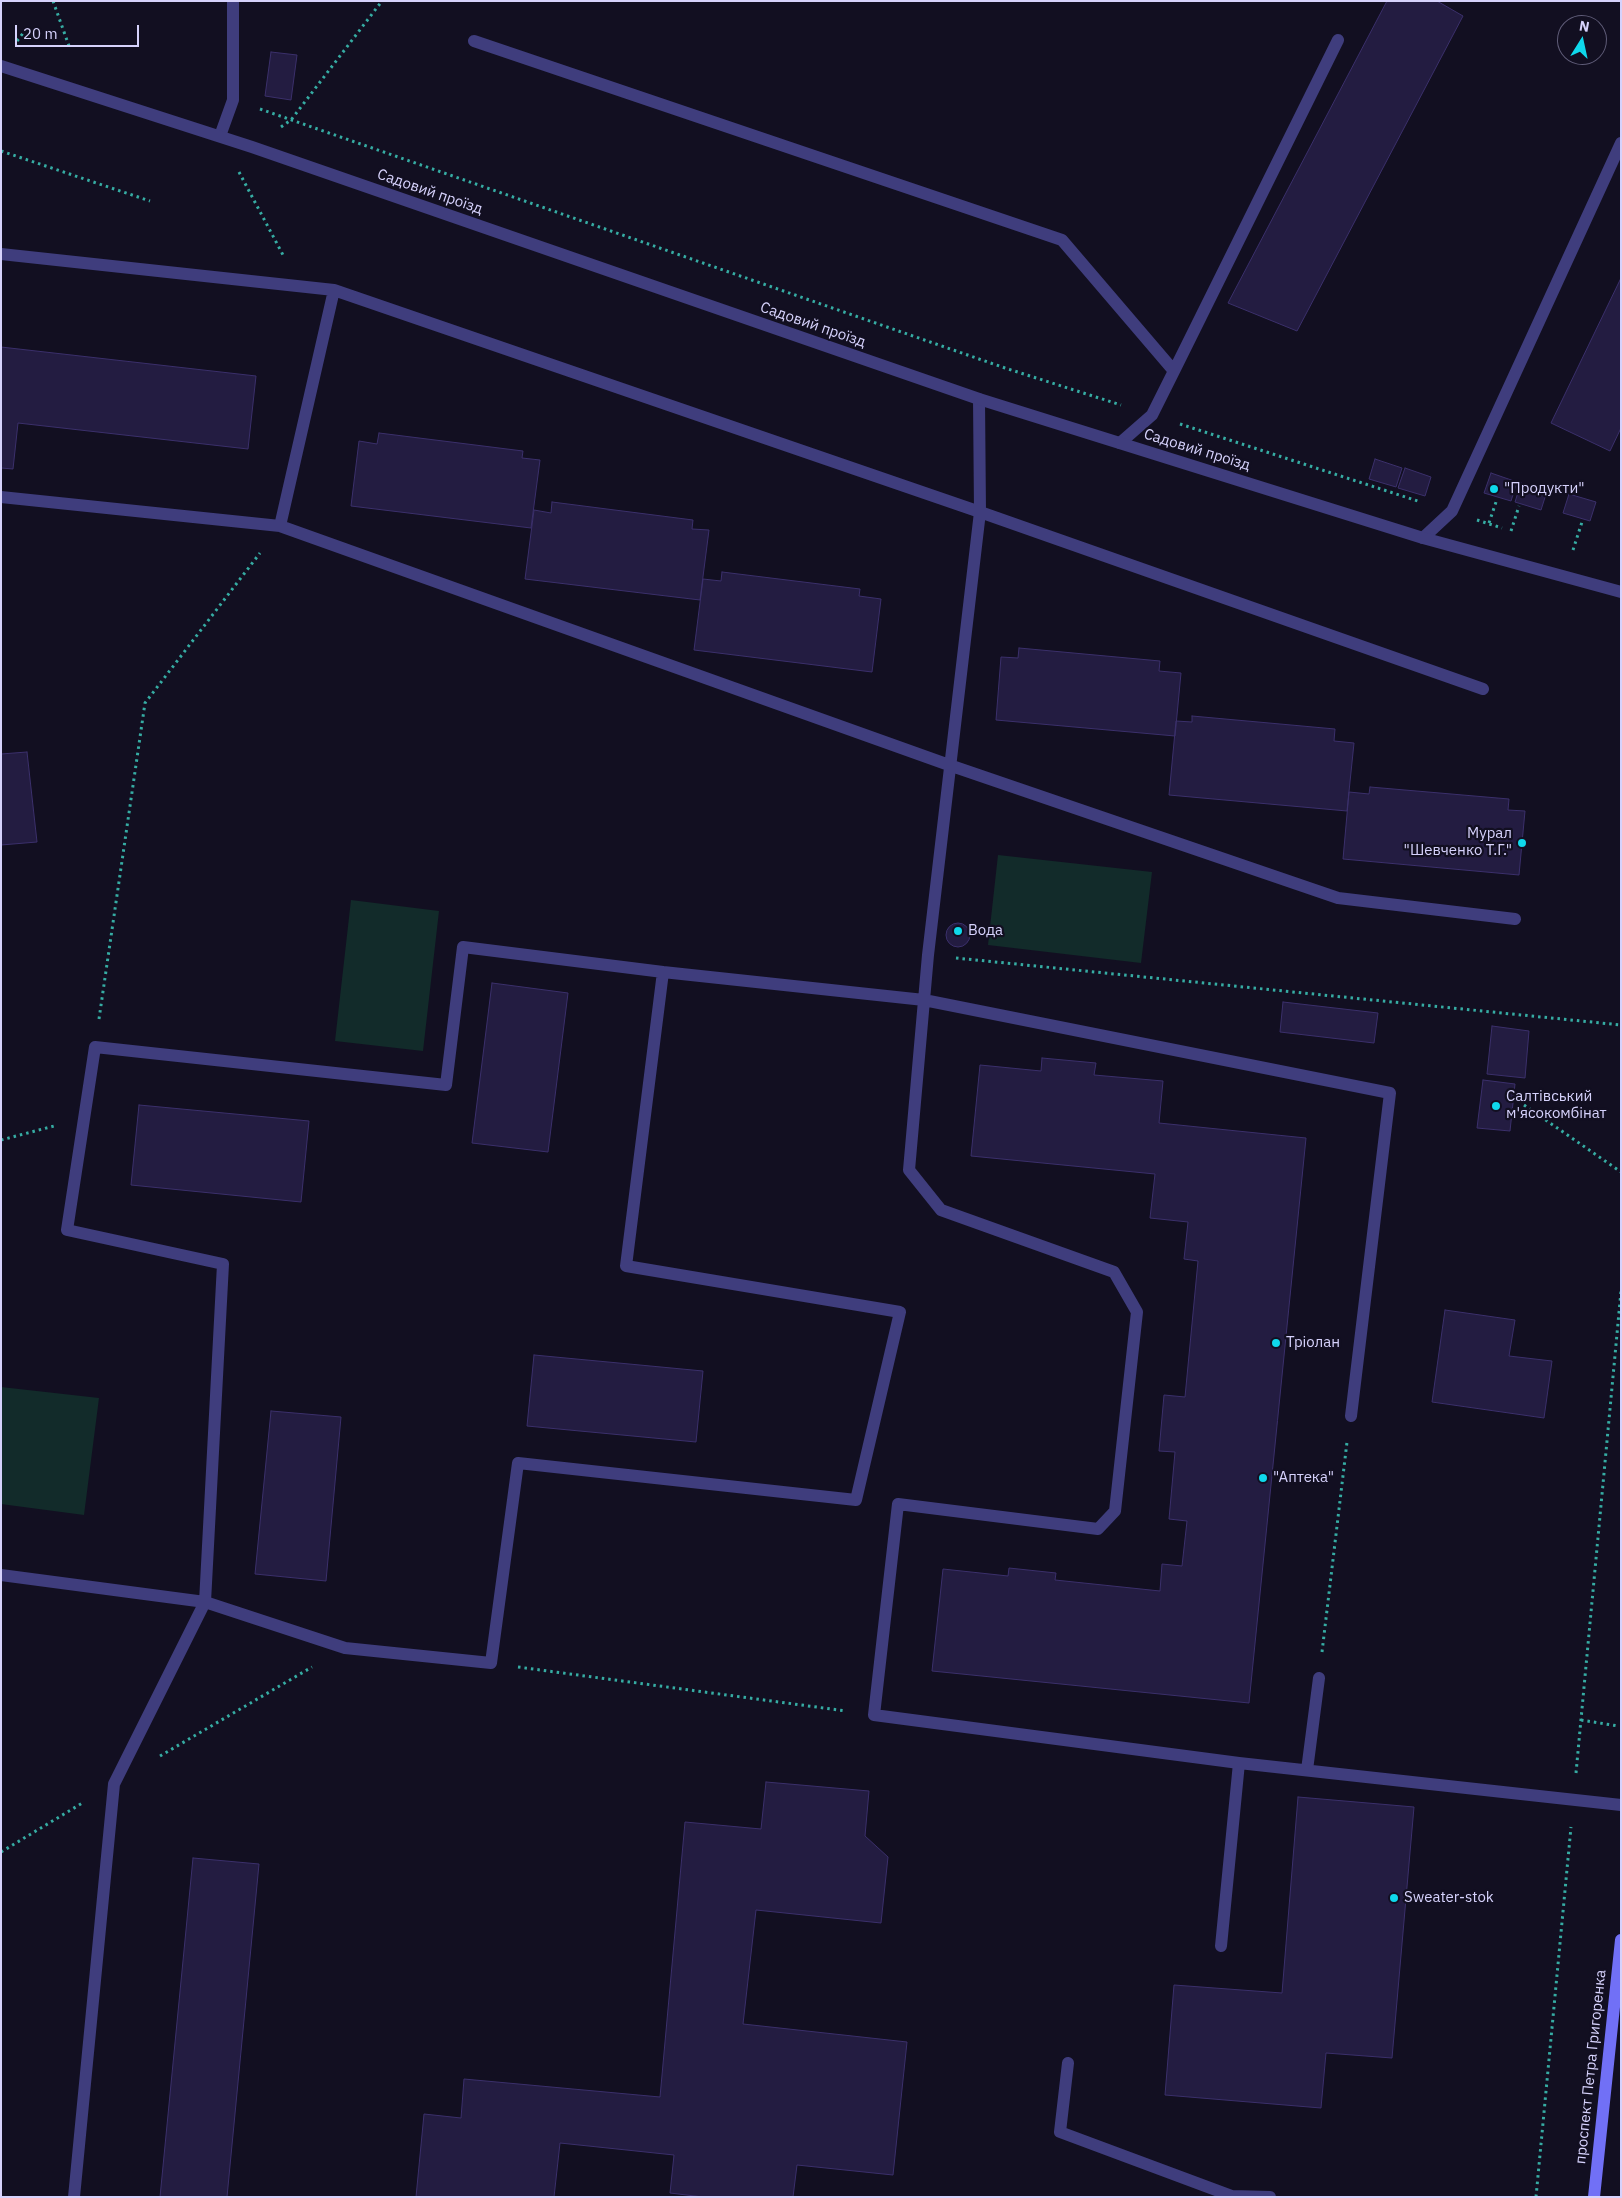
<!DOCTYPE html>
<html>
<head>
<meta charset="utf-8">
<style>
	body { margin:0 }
	#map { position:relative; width:1622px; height:2198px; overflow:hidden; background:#120f21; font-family:"IBM Plex Sans",sans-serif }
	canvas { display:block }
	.frame { position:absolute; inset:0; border:2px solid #d6d2fc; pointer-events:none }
	.north { position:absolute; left:1557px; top:15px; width:50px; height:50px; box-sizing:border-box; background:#120f21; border:1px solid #605d79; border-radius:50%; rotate:10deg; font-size:14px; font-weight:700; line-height:20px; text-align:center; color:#d6d2fc }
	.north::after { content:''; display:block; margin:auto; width:18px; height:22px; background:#0fd8eb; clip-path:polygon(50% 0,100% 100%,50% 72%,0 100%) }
	.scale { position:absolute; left:15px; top:25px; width:124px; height:22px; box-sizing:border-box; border:2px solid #d6d2fc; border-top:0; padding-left:6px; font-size:15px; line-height:18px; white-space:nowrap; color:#d6d2fc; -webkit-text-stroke:4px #120f21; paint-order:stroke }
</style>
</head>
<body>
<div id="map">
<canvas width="1622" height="2198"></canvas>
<div class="frame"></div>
<div class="north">N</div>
<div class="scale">20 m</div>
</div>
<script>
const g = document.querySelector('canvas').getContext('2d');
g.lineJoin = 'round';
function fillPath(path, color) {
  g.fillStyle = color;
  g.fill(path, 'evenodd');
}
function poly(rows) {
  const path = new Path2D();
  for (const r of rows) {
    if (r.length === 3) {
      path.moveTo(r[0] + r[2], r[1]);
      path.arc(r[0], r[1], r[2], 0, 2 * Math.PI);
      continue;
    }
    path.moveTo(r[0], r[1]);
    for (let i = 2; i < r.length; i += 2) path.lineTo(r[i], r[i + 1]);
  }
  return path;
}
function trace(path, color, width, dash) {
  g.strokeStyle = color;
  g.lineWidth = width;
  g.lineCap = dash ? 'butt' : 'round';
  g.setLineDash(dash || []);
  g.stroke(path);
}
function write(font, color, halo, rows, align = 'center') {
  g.font = font + ' "IBM Plex Sans",sans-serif';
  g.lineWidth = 4.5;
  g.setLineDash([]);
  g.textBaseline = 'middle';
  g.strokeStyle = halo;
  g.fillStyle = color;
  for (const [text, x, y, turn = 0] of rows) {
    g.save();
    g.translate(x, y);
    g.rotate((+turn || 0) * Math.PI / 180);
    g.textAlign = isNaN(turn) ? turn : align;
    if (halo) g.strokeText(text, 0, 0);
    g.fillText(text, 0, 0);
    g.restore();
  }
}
const green = poly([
	[998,855,1152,872,1141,963,988,945],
	[351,900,439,911,423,1051,335,1041],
	[1,1387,99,1398,84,1515,1,1504]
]);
const building = poly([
	[1387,1,1437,1,1463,16,1297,331,1228,303,1387,1],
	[271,52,297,55,291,100,265,96,271,52],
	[1621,278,1621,428,1610,451,1551,423,1621,278],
	[1,347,256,376,248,449,18,423,13,469,1,468,1,347],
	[379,433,523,451,522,458,540,460,531,528,351,506,359,441,377,444,379,433],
	[1375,459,1402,468,1396,487,1369,479,1375,459],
	[1405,468,1431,477,1425,496,1398,488,1405,468],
	[1491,473,1517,482,1511,501,1484,493,1491,473],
	[1521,483,1547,491,1541,510,1515,502,1521,483],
	[1569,494,1596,502,1590,521,1563,513,1569,494],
	[552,502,693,520,692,529,709,530,700,600,525,579,534,510,551,513,552,502],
	[722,572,860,589,859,596,881,599,872,672,694,650,703,579,721,581,722,572],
	[1019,648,1160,661,1159,671,1181,673,1175,736,996,720,1001,657,1018,658,1019,648],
	[1192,716,1335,729,1334,741,1354,743,1347,811,1169,795,1176,721,1192,722,1192,716],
	[27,752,37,842,1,845,1,754,27,752],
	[1370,787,1509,799,1508,810,1525,811,1519,875,1343,859,1349,792,1369,794,1370,787],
	[958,935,12],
	[492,983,568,993,548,1152,472,1143,492,983],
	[1283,1002,1378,1013,1374,1043,1280,1032,1283,1002],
	[1492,1026,1529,1031,1525,1078,1487,1074,1492,1026],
	[1042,1058,1096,1063,1094,1075,1163,1081,1159,1123,1306,1138,1249,1703,932,1671,943,1569,1008,1576,1009,1568,1056,1573,1055,1580,1160,1591,1162,1564,1182,1566,1187,1521,1169,1519,1175,1452,1159,1451,1164,1395,1185,1397,1198,1261,1184,1259,1188,1222,1150,1218,1155,1174,971,1156,980,1065,1041,1071,1042,1058],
	[1483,1080,1515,1084,1510,1131,1477,1128,1483,1080],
	[139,1105,309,1121,301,1202,131,1185,139,1105],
	[1445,1310,1515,1320,1509,1356,1552,1361,1544,1418,1432,1402,1445,1310],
	[534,1355,703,1371,696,1442,527,1426,534,1355],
	[271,1411,341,1417,326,1581,255,1574,271,1411],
	[766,1782,869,1791,865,1836,888,1857,881,1923,756,1910,743,2024,907,2042,893,2175,797,2165,793,2197,703,2197,670,2193,674,2155,560,2143,554,2197,416,2197,424,2114,461,2118,464,2079,660,2097,685,1822,761,1829,766,1782],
	[1298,1797,1414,1807,1392,2058,1326,2053,1321,2108,1165,2095,1174,1985,1282,1993,1298,1797],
	[193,1858,259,1864,227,2197,160,2197,193,1858]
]);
const path = poly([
	[53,1,69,46],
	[17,41,24,32],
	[260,109,1005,368,1121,405],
	[281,127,291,120,382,1],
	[1,151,150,201],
	[239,172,283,255],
	[1180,424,1421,502],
	[1477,520,1502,528],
	[1489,523,1497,499],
	[1511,531,1519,506],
	[1573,550,1582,522],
	[956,958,1621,1025],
	[99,1019,145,703,260,553],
	[1524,1105,1621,1172],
	[1,1140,54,1126],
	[1322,1652,1347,1442],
	[518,1667,846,1711],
	[1581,1720,1618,1726],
	[160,1756,312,1667],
	[1576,1773,1621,1291],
	[1,1852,84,1802],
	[1536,2197,1571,1827]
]);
const service = poly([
	[474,41,1062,240,1174,371,1152,415,1120,443],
	[220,136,233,100,233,1],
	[1,254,334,290,980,512,1483,689],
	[1174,371,1338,40],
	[979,399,980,512,928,955,909,1170,941,1210,1114,1272,1137,1312,1115,1511,1098,1529,898,1504,874,1715,1239,1763,1621,1805],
	[1,497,280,526,949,765,1338,898,1515,919],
	[280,526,334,290],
	[1423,538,1452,511,1621,143],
	[1,1575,205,1602,345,1648,491,1663,518,1463,856,1500,900,1312,626,1266,663,972],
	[1307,1770,1319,1678],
	[1221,1946,1239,1763],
	[1068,2063,1060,2132,1232,2196,1270,2197],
	[74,2197,114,1784,205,1602,223,1264,67,1230,95,1047,446,1085,463,947,663,972,924,1000,1390,1093,1351,1416]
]);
const tertiary = poly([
	[1,66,252,147,979,399,1423,538,1621,592]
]);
const secondary = poly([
	[1594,2197,1621,1940]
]);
const markers = [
	[1494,489,5,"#0fd8eb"],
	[1522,843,5,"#0fd8eb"],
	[958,931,5,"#0fd8eb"],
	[1496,1106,5,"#0fd8eb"],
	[1276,1343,5,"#0fd8eb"],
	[1263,1478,5,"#0fd8eb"],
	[1394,1898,5,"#0fd8eb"]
];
const streetNames = [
	["Садовий проїзд",430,192,19],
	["Садовий проїзд",813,325,19],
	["Садовий проїзд",1197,450,17],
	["проспект Петра Григоренка",1591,2067,-84]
];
const poiNames = [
	["\"Продукти\"",1504,489],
	["Мурал",1512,834,"right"],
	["\"Шевченко Т.Г.\"",1512,851,"right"],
	["Вода",968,931],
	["Салтівський",1506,1097],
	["м'ясокомбінат",1506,1114],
	["Тріолан",1286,1343],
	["\"Аптека\"",1273,1478],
	["Sweater-stok",1404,1898]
];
fillPath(green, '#122b2a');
fillPath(building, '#231c41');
trace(building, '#3b306b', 1);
trace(path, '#36aca3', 3, [2.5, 4]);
trace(service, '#3f3d7d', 12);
trace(tertiary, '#3f3d7d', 12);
trace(secondary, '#7170f6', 12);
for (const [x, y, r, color] of markers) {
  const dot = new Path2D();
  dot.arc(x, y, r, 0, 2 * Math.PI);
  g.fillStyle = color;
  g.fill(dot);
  trace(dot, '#120f21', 2);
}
write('15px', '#d6d2fc', '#120f21', streetNames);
write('15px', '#d6d2fc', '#120f21', poiNames, 'left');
</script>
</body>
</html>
